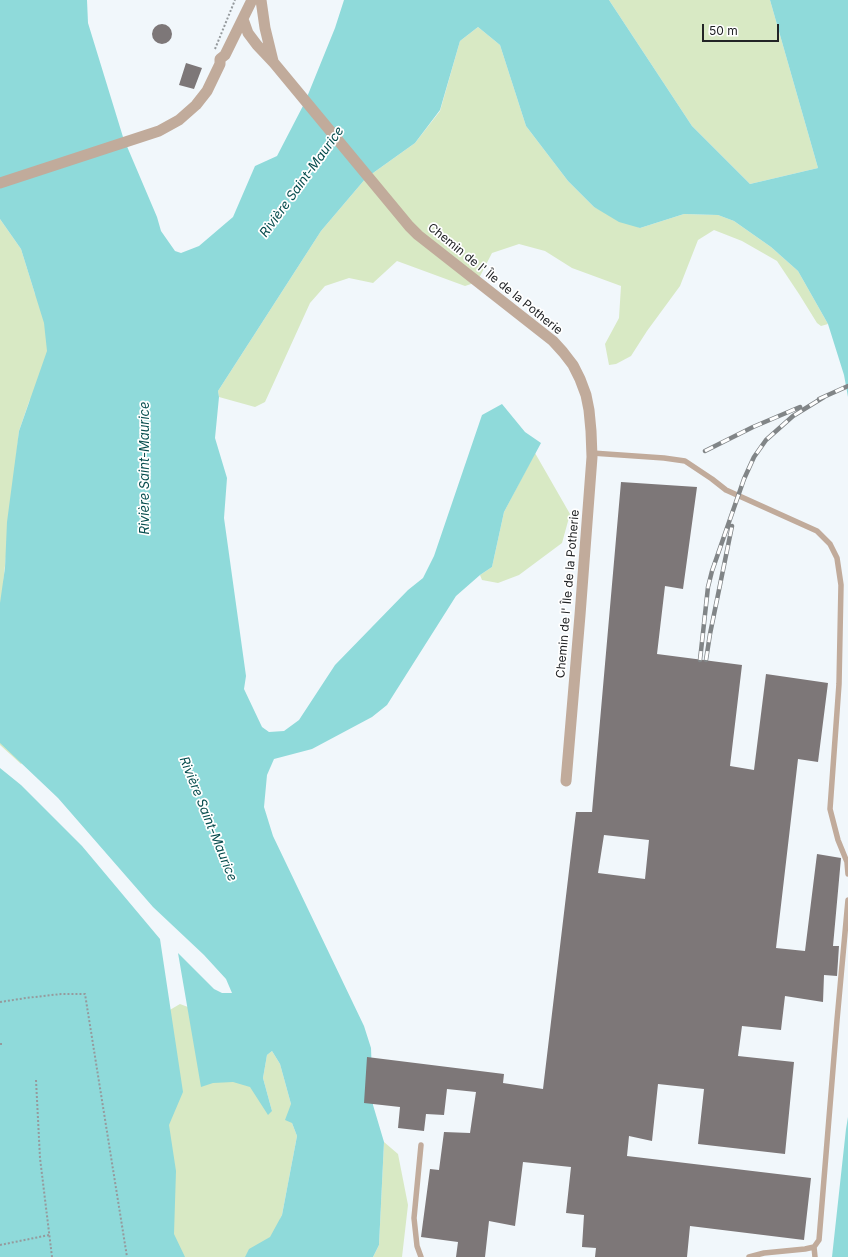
<!DOCTYPE html>
<html>
<head>
<meta charset="utf-8">
<style>
	body { margin:0 }
	#map { position:relative; width:848px; height:1257px; overflow:hidden; background:#f1f7fb; font-family:Inter,sans-serif }
	canvas { display:block }
	.scale { position:absolute; left:702px; top:24px; width:77px; height:18px; box-sizing:border-box; border:2px solid #222426; border-top:0; padding-left:5px; font-size:12px; line-height:14px; white-space:nowrap; color:#222426; -webkit-text-stroke:3px #fff; paint-order:stroke }
</style>
</head>
<body>
<div id="map">
<canvas width="848" height="1257"></canvas>
<div class="scale">50 m</div>
</div>
<script>
const g = document.querySelector('canvas').getContext('2d');
g.lineJoin = 'round';
function fillPath(path, color) {
  g.fillStyle = color;
  g.fill(path, 'evenodd');
}
function poly(rows) {
  const path = new Path2D();
  for (const r of rows) {
    if (r.length === 3) {
      path.moveTo(r[0] + r[2], r[1]);
      path.arc(r[0], r[1], r[2], 0, 2 * Math.PI);
      continue;
    }
    path.moveTo(r[0], r[1]);
    for (let i = 2; i < r.length; i += 2) path.lineTo(r[i], r[i + 1]);
  }
  return path;
}
function trace(path, color, width, dash) {
  g.strokeStyle = color;
  g.lineWidth = width;
  g.lineCap = dash ? 'butt' : 'round';
  g.setLineDash(dash || []);
  g.stroke(path);
}
function write(font, color, halo, rows, align = 'center') {
  g.font = font + ' Inter,sans-serif';
  g.lineWidth = 3.5;
  g.setLineDash([]);
  g.textBaseline = 'middle';
  g.strokeStyle = halo;
  g.fillStyle = color;
  for (const [text, x, y, turn = 0] of rows) {
    g.save();
    g.translate(x, y);
    g.rotate((+turn || 0) * Math.PI / 180);
    g.textAlign = isNaN(turn) ? turn : align;
    if (halo) g.strokeText(text, 0, 0);
    g.fillText(text, 0, 0);
    g.restore();
  }
}
const green = poly([
	[609,0,770,0,818,168,750,184,692,126],
	[478,27,500,45,526,126,568,181,594,207,640,228,684,214,718,215,734,221,771,247,798,271,828,324,821,326,817,323,799,294,777,261,742,241,714,230,698,240,680,286,647,331,631,356,616,364,609,365,605,344,619,318,621,286,572,268,545,251,519,244,492,253,477,282,465,286,397,261,373,283,349,278,325,286,310,303,265,402,255,407,219,397,218,391,321,231,366,178,415,143,440,111,460,41],
	[0,219,21,249,35,294,60,320,27,758,21,764,0,745],
	[30,399,3,585,19,431],
	[535,453,570,514,562,543,519,575,498,583,482,580,480,575,492,567,504,512],
	[180,1004,209,1015,272,1111,263,1078,267,1055,272,1051,280,1064,291,1104,292,1123,297,1136,282,1215,280,1219,280,1257,177,1257,131,1102,151,1021],
	[384,1142,398,1154,408,1205,402,1257,373,1257,379,1245]
]);
const water = poly([
	[0,0,87,0,88,23,123,137,157,217,161,231,175,251,181,253,199,246,233,217,255,166,277,156,305,102,335,28,344,0,609,0,692,126,750,184,818,168,770,0,848,0,848,397,844,375,828,324,798,271,771,247,734,221,718,215,684,214,640,228,619,222,594,207,568,181,526,126,500,45,478,27,460,41,440,110,415,143,366,178,321,231,218,391,219,397,215,438,227,478,224,518,246,676,244,689,262,727,269,732,284,731,299,720,335,665,408,590,423,578,434,556,482,415,502,404,525,432,541,443,504,512,492,567,480,575,456,596,387,705,372,717,312,749,274,759,267,775,264,807,273,836,364,1026,371,1048,373,1105,384,1142,379,1245,373,1257,245,1257,249,1249,270,1237,282,1215,297,1136,292,1123,285,1120,291,1104,280,1064,272,1051,267,1055,263,1078,272,1111,268,1115,250,1087,233,1082,213,1083,201,1087,178,953,214,989,222,993,232,993,226,979,204,955,153,907,58,798,0,743,0,603,5,568,7,522,19,431,47,351,44,323,21,249,0,219],
	[0,768,21,785,82,846,160,939,183,1092,169,1125,176,1171,174,1234,185,1257,0,1257],
	[848,1117,848,1257,832,1257,846,1129]
]);
const building = poly([
	[162,34,10],
	[186,63,202,68,194,89,179,85],
	[621,482,697,487,683,589,665,586,657,654,742,665,730,766,754,770,766,674,828,683,818,762,798,759,776,948,805,951,817,854,841,858,833,946,839,946,837,976,824,975,823,1002,785,996,781,1030,742,1026,738,1056,794,1062,785,1154,698,1144,704,1089,658,1084,652,1141,629,1136,627,1156,811,1178,804,1240,690,1226,687,1257,595,1257,596,1248,582,1247,584,1215,566,1213,571,1167,523,1162,515,1226,489,1221,485,1257,456,1257,458,1242,421,1237,430,1169,439,1170,444,1132,470,1133,476,1092,447,1089,444,1115,426,1114,424,1131,398,1128,400,1107,364,1103,367,1057,504,1074,503,1083,543,1089,576,812,592,812],
	[604,835,649,840,645,879,598,873]
]);
const path = poly([
	[215,49,235,0],
	[0,1002,26,998,61,994,85,994,127,1257],
	[0,1044,4,1044],
	[36,1080,40,1158,52,1257],
	[0,1245,49,1235]
]);
const service = poly([
	[592,453,664,458,685,461,712,479,726,490,817,531,830,544,837,558,841,585,839,684,830,809,838,840,847,862,848,874],
	[421,1145,414,1218,417,1246,421,1257],
	[814,1247,815,1257],
	[749,1257,764,1253,805,1249,814,1247,819,1240,837,1020,848,900]
]);
const minor = poly([
	[261,0,265,28,273,61],
	[243,19,248,33,257,45,274,63,409,226,418,235,553,341,563,352,573,365,580,379,586,395,589,410,591,431,592,457,580,615,566,781],
	[0,183,159,131,179,120,196,105,207,91,220,64,220,59,225,55,252,0]
]);
const rail = poly([
	[819,399,848,386],
	[705,451,753,427,800,407],
	[700,660,708,587,712,571,744,479,754,457,766,440,793,416,824,397],
	[706,660,710,634,732,526]
]);
const streetNames = [
	["Chemin de l' Île de la Potherie",495,279,39],
	["Chemin de l' Île de la Potherie",568,594,-85]
];
const waterNames = [
	["Rivière Saint-Maurice",302,182,-54],
	["Rivière Saint-Maurice",145,468,-90],
	["Rivière Saint-Maurice",208,819,68]
];
fillPath(green, '#d8e9c4');
fillPath(water, '#8fdada');
fillPath(building, '#7d7778');
trace(path, '#959a9d', 2, [2, 2]);
trace(service, '#c1ab9b', 5.5);
trace(minor, '#c1ab9b', 11);
trace(rail, '#818587', 4.5);
trace(rail, '#fff', 3, [9]);
write('12px', '#222426', '#fff', streetNames);
write('italic 13px', '#074d4e', '#fff', waterNames);
</script>
</body>
</html>
